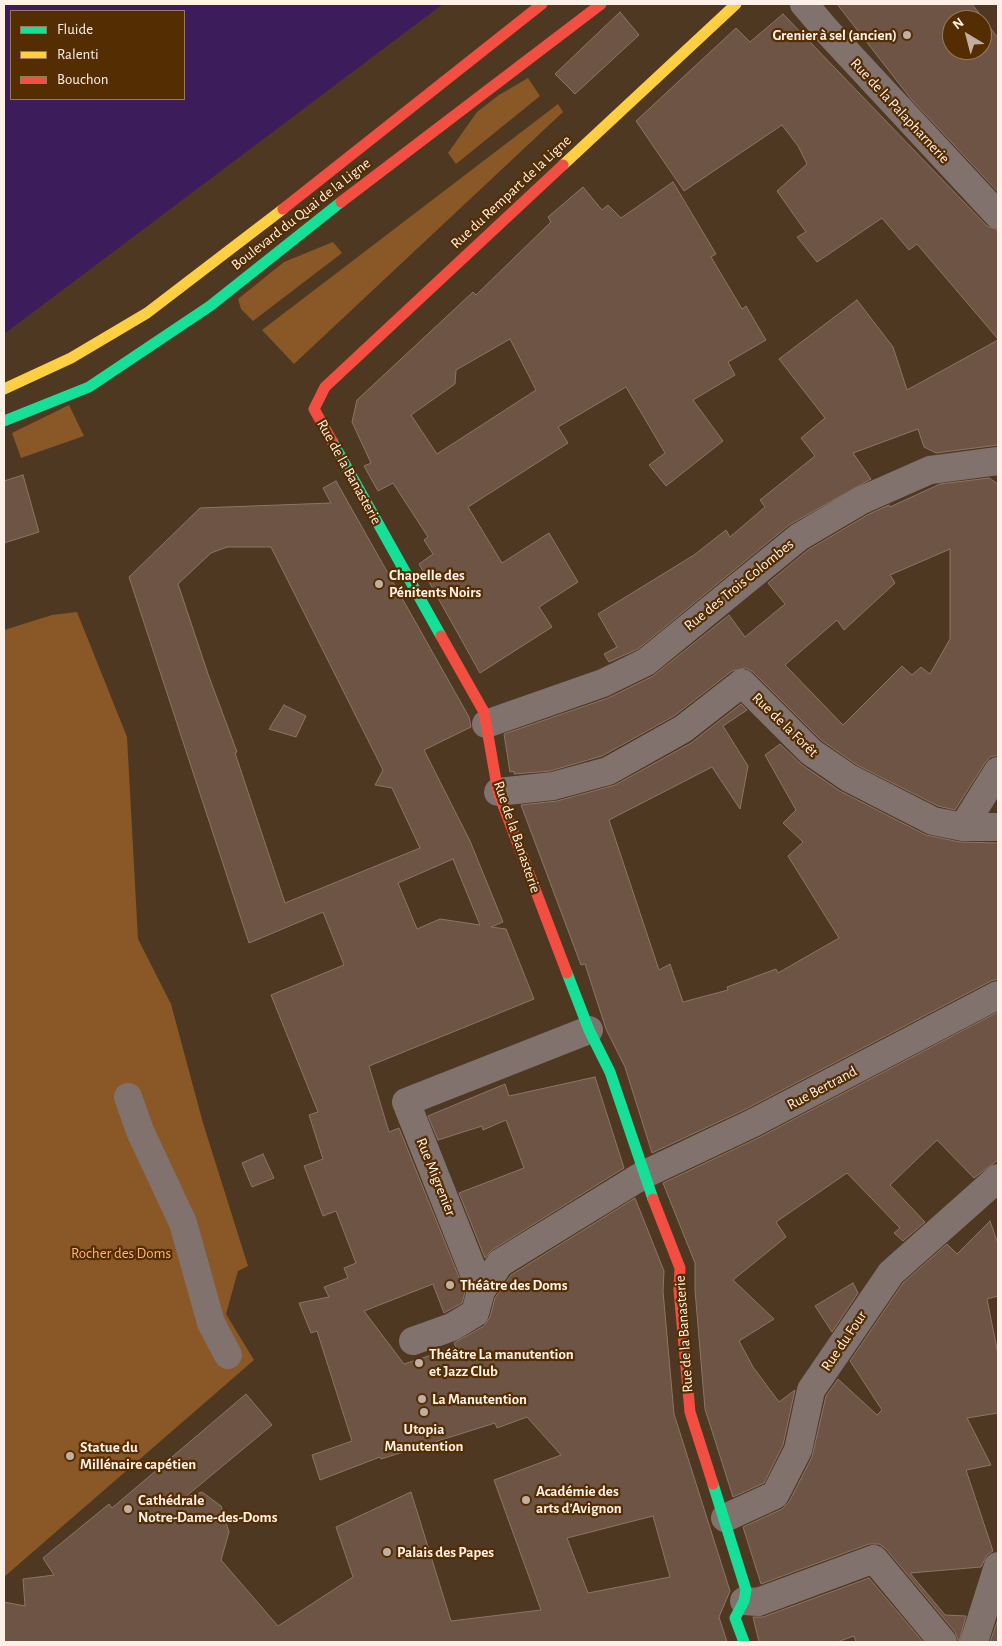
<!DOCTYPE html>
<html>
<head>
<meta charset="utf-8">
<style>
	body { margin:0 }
	#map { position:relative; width:1002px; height:1646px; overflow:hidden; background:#4e3822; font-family:"Alegreya Sans",sans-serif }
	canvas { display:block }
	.frame { position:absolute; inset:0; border:5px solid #fdf0e6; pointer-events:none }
	.legend { position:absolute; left:10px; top:10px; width:175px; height:90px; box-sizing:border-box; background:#552d02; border:1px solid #987b5d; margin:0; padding:6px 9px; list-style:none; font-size:15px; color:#fdf0e6 }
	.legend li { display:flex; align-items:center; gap:10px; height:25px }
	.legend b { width:25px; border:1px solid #987b5d }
	.north { position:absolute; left:942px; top:10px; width:50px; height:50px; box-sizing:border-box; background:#552d02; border:1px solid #987b5d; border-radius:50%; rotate:323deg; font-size:14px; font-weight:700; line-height:20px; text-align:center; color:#fdf0e6 }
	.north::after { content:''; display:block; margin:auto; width:18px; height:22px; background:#c0b0a1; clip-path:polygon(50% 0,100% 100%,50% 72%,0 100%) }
</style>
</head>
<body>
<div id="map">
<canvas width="1002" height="1646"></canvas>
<div class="frame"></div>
<ul class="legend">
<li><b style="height:6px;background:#16e098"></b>Fluide</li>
<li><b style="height:6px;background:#ffcf43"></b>Ralenti</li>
<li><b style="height:6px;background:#f24e42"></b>Bouchon</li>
</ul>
<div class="north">N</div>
</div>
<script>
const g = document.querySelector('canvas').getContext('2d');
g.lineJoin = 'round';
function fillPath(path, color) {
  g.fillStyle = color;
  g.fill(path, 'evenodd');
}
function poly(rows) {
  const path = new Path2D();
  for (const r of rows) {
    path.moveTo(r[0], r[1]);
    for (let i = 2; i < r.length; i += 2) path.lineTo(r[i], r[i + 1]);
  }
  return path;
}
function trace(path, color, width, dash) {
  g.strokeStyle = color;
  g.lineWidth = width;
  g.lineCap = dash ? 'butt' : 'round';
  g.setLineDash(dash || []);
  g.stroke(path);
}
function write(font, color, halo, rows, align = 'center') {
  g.font = font + ' "Alegreya Sans",sans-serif';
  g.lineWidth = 4.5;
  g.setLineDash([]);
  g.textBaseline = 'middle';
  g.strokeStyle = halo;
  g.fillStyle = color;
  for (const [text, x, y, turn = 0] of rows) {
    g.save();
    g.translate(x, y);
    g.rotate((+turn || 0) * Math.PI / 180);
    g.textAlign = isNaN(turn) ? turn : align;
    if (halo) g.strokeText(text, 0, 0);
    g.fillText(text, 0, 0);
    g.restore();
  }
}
const green = poly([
	[528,78,540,96,456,164,448,153,477,112,499,95],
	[558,104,563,112,294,364,262,330],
	[333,242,342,253,253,321,241,309,238,299,284,262],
	[69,405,84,436,21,458,12,433],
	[77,612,127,737,138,939,171,1004,203,1123,248,1266,238,1271,226,1314,254,1360,4,1577,4,630,52,615]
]);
const water = poly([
	[4,4,443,4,4,334],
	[11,11,184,11,184,99,11,99]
]);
const building = poly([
	[837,4,972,4,998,38,998,192,911,99,837,4],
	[952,20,982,20,982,50,952,50,952,20],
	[620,12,639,35,575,94,555,74,620,12],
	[783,14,987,226,998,230,998,339,917,244,909,250,882,218,817,262,797,237,806,232,777,191,807,164,798,146,782,125,684,191,636,121,736,28,750,42,783,14],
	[673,182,716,254,711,257,742,309,746,306,766,340,728,362,735,375,693,400,723,441,666,486,649,465,665,453,626,387,558,427,568,443,468,507,502,563,549,533,578,582,539,607,552,627,480,673,419,564,433,554,424,540,428,537,393,483,378,491,364,466,371,463,352,422,357,400,473,292,476,295,551,222,548,217,583,187,602,210,608,205,621,218,673,182],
	[510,339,536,390,437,454,411,415,455,384,456,370,510,339],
	[857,300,893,347,907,390,998,340,998,445,936,453,924,447,918,429,853,453,871,479,789,525,638,649,609,662,604,654,617,647,598,614,694,555,726,530,730,537,765,507,760,500,815,456,801,438,825,418,779,359,857,300],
	[23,475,39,532,4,543,4,481,23,475],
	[989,478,998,484,998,755,990,757,985,763,955,810,938,806,857,765,821,740,753,672,746,668,732,671,674,716,602,756,550,771,514,774,514,771,510,772,504,734,608,698,653,676,729,615,745,637,785,604,768,583,808,550,869,514,889,505,890,507,940,484,989,478],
	[950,549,950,639,930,674,921,667,912,675,902,666,843,725,785,665,837,620,844,630,895,583,890,575,950,549],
	[336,481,469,717,471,727,424,750,470,841,503,922,491,927,506,929,534,999,369,1066,389,1132,399,1128,465,1292,462,1303,444,1313,433,1284,364,1311,404,1364,456,1347,454,1343,484,1326,490,1317,495,1298,511,1275,635,1198,664,1271,663,1291,674,1414,730,1591,719,1617,727,1642,4,1642,4,1602,25,1606,23,1579,54,1575,43,1558,109,1504,112,1508,246,1394,272,1425,184,1498,202,1492,221,1506,229,1532,221,1560,278,1626,353,1577,336,1527,411,1492,451,1621,541,1610,494,1480,561,1455,527,1417,497,1428,495,1423,381,1459,380,1457,320,1480,312,1455,352,1441,317,1331,311,1333,299,1303,329,1297,324,1287,348,1278,344,1268,356,1263,336,1211,323,1216,304,1166,323,1159,309,1115,318,1112,271,995,344,965,323,912,249,943,129,577,200,508,331,503,323,488,336,481],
	[227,547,271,547,383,770,375,785,392,788,420,848,285,903,235,753,237,752,208,674,178,584,211,553,227,547],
	[453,859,480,925,440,919,417,929,398,883,453,859],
	[653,1516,670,1577,588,1593,567,1538,653,1516],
	[741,704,747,710,723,726,748,766,740,809,712,767,609,820,659,970,670,964,683,1002,728,990,727,987,776,969,778,973,839,938,788,856,803,842,783,823,796,810,765,755,780,744,802,765,840,791,926,835,960,842,998,843,998,979,991,981,746,1109,652,1153,625,1067,606,1029,585,964,581,965,521,805,557,801,615,785,691,743,741,704],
	[284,705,306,716,296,737,269,729,284,705],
	[998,1012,998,1160,974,1178,937,1140,890,1185,925,1222,903,1241,894,1233,900,1228,847,1173,776,1222,786,1237,733,1280,774,1319,739,1341,753,1367,779,1402,795,1390,783,1445,764,1483,733,1497,705,1409,695,1290,695,1263,663,1183,760,1137,998,1012],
	[595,1077,624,1168,492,1250,485,1258,459,1193,524,1168,506,1120,483,1130,482,1126,438,1140,428,1116,505,1084,509,1096,595,1077],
	[263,1154,274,1178,252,1187,242,1163,263,1154],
	[990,1221,998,1244,998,1296,987,1299,998,1354,998,1413,967,1418,991,1465,966,1470,993,1551,987,1555,981,1567,910,1573,945,1615,966,1616,959,1642,955,1632,886,1549,879,1544,869,1544,761,1584,743,1527,782,1509,789,1502,812,1457,826,1396,838,1379,877,1415,882,1410,850,1361,903,1283,947,1244,957,1254,990,1221],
	[853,1283,858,1293,832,1332,815,1306,853,1283],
	[869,1578,923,1642,856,1642,854,1636,837,1642,759,1642,753,1617,763,1617,869,1578],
	[998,1619,998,1642,990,1642,998,1619]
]);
const street = poly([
	[804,4,828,32,998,215],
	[486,724,603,683,646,662,799,537,862,500,930,470,998,461],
	[498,792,553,786,608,771,683,729,742,683,811,752,849,778,933,821,963,827,998,827],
	[963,827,998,771],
	[128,1097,140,1131,183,1223,211,1323,228,1355],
	[481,1291,406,1102,589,1030],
	[413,1341,452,1327,475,1313,481,1291,500,1263,643,1175,753,1123,998,995],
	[725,1518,775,1495,798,1450,811,1390,891,1273,998,1178],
	[744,1601,758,1602,874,1559,943,1642],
	[974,1642,998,1566]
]);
const fast = poly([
	[4,421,89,387,210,306,341,202],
	[332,441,441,636],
	[567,973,589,1030,610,1072,653,1199],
	[713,1484,746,1590,744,1601,735,1618,744,1642]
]);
const slow = poly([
	[563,165,736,4],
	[4,389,71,358,147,313,283,209]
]);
const jam = poly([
	[341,202,601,4],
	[283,209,542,4],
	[332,441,314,409,325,387,563,165],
	[441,636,484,712,498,792,567,973],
	[653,1199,680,1268,679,1290,690,1412,713,1484]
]);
const markers = [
	[907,35,5,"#c0b0a1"],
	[379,584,5,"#c0b0a1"],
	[450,1285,5,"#c0b0a1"],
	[419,1363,5,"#c0b0a1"],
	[422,1399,5,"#c0b0a1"],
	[424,1412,5,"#c0b0a1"],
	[70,1456,5,"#c0b0a1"],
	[526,1500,5,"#c0b0a1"],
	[128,1509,5,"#c0b0a1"],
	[387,1552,5,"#c0b0a1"]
];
const poiNames = [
	["Grenier à sel (ancien)",897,35,"right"],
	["Chapelle des",389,575],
	["Pénitents Noirs",389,592],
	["Théâtre des Doms",460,1285],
	["Théâtre La manutention",429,1354],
	["et Jazz Club",429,1371],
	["La Manutention",432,1399],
	["Utopia",424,1429,"center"],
	["Manutention",424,1446,"center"],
	["Statue du",80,1447],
	["Millénaire capétien",80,1464],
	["Académie des",536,1491],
	["arts d’Avignon",536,1508],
	["Cathédrale",138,1500],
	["Notre-Dame-des-Doms",138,1517],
	["Palais des Papes",397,1552]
];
const streetNames = [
	["Rue de la Palapharnerie",900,111,47],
	["Rue du Rempart de la Ligne",511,192,-43],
	["Boulevard du Quai de la Ligne",301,214,-38],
	["Rue de la Banasterie",349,472,61],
	["Rue des Trois Colombes",739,585,-39],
	["Rue de la Forêt",785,725,44],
	["Rue de la Banasterie",517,837,71],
	["Rue Bertrand",822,1088,-28],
	["Rue Migrenier",436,1177,68],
	["Rue de la Banasterie",684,1334,-94],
	["Rue du Four",844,1341,-56]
];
const parkNames = [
	["Rocher des Doms",121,1253]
];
fillPath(green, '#8a5727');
fillPath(water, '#3c1c5a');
fillPath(building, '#6d5444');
trace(building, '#8d7566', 1);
trace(street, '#81726e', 28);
trace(fast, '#16e098', 11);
trace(slow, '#ffcf43', 11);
trace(jam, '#f24e42', 11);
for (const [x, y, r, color] of markers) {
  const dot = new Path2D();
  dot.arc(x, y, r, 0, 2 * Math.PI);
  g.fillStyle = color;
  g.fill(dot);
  trace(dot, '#552d02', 2);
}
write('bold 15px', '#fdf0e6', '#552d02', poiNames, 'left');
write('15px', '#fdf0e6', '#552d02', streetNames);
write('15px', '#ffb474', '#552d02', parkNames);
</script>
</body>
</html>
